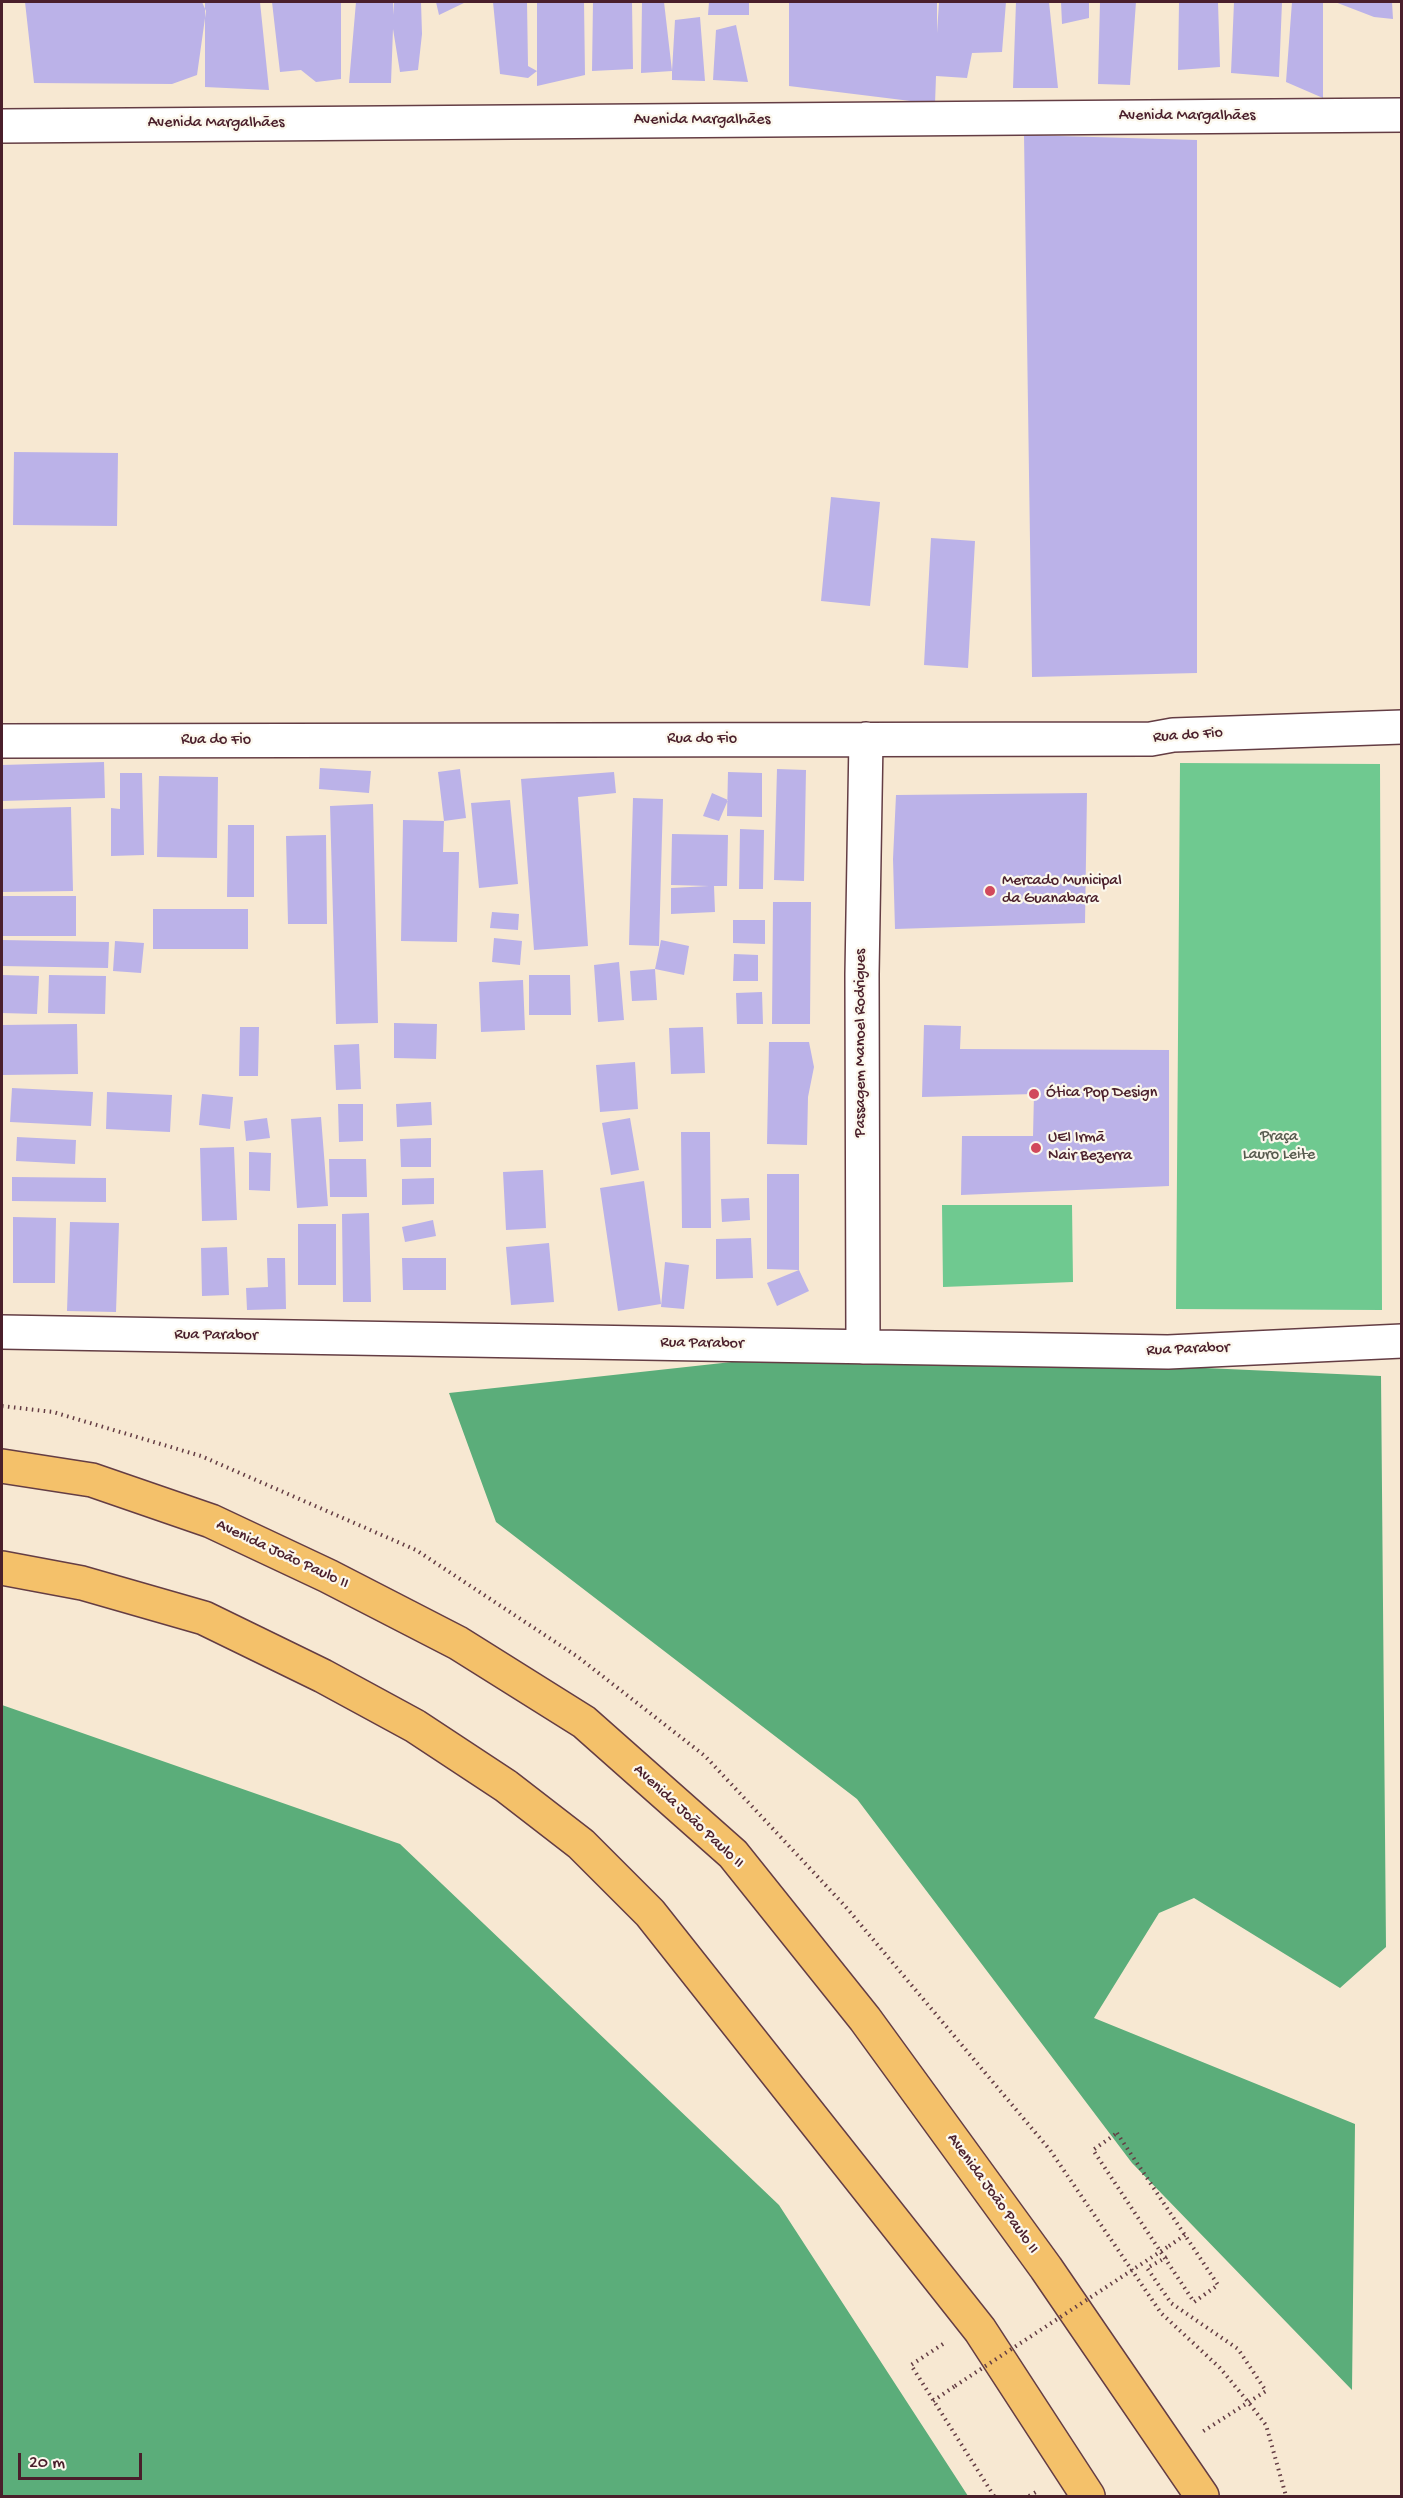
<!DOCTYPE html>
<html>
<head>
<meta charset="utf-8">
<style>
	body { margin:0 }
	#map { position:relative; width:1403px; height:2498px; overflow:hidden; background:#f7e8d2; font-family:"Gochi Hand",sans-serif }
	canvas { display:block }
	.frame { position:absolute; inset:0; border:3px solid #4a1f2b; pointer-events:none }
	.scale { position:absolute; left:18px; top:2453px; width:124px; height:27px; box-sizing:border-box; border:3px solid #4a1f2b; border-top:0; padding-left:8px; font-size:18px; line-height:21px; white-space:nowrap; color:#4a1f2b; -webkit-text-stroke:4px #fbf7ec; paint-order:stroke }
</style>
</head>
<body>
<div id="map">
<canvas width="1403" height="2498"></canvas>
<div class="frame"></div>
<div class="scale">20 m</div>
</div>
<script>
const g = document.querySelector('canvas').getContext('2d');
g.lineJoin = 'round';
function fillPath(path, color) {
  g.fillStyle = color;
  g.fill(path, 'evenodd');
}
function poly(rows) {
  const path = new Path2D();
  for (const r of rows) {
    path.moveTo(r[0], r[1]);
    for (let i = 2; i < r.length; i += 2) path.lineTo(r[i], r[i + 1]);
  }
  return path;
}
function trace(path, color, width, dash) {
  g.strokeStyle = color;
  g.lineWidth = width;
  g.lineCap = dash ? 'butt' : 'round';
  g.setLineDash(dash || []);
  g.stroke(path);
}
function write(font, color, halo, rows, align = 'center') {
  g.font = font + ' "Gochi Hand",sans-serif';
  g.lineWidth = 4.5;
  g.setLineDash([]);
  g.textBaseline = 'middle';
  g.strokeStyle = halo;
  g.fillStyle = color;
  for (const [text, x, y, turn = 0] of rows) {
    g.save();
    g.translate(x, y);
    g.rotate((+turn || 0) * Math.PI / 180);
    g.textAlign = isNaN(turn) ? turn : align;
    if (halo) g.strokeText(text, 0, 0);
    g.fillText(text, 0, 0);
    g.restore();
  }
}
const green = poly([
	[1180,763,1380,764,1382,1310,1176,1309],
	[942,1205,1072,1205,1073,1282,943,1287]
]);
const forest = poly([
	[832,1351,1381,1376,1386,1947,1340,1988,1194,1898,1159,1913,1094,2018,1355,2124,1352,2390,1132,2163,857,1799,496,1522,449,1393],
	[2,1705,400,1844,779,2205,968,2496,2,2496]
]);
const building = poly([
	[25,2,202,2,206,11,197,75,172,84,34,83],
	[205,2,260,2,269,90,205,87],
	[272,2,341,2,341,79,316,82,301,70,280,72],
	[356,2,393,3,394,15,394,2,421,2,422,34,418,70,400,72,393,29,391,83,349,83],
	[436,2,466,2,439,15],
	[493,2,527,2,528,66,537,71,528,78,500,74],
	[537,2,584,2,585,75,537,86],
	[593,2,632,2,633,69,592,71],
	[642,2,664,2,672,71,675,20,700,17,705,81,672,80,672,71,641,73],
	[709,2,749,2,749,15,708,15],
	[789,2,937,2,937,33,939,2,1006,2,1002,52,972,53,967,78,936,76,935,104,789,86],
	[1016,2,1049,2,1058,88,1013,88],
	[1061,2,1089,2,1089,18,1062,24],
	[1100,2,1136,2,1130,85,1098,84],
	[1179,2,1218,2,1220,67,1178,70],
	[1234,2,1282,2,1279,77,1231,73],
	[1292,2,1323,2,1323,98,1286,82],
	[1335,2,1392,2,1393,19,1374,17],
	[736,25,748,82,713,80,716,30],
	[1024,135,1197,140,1197,673,1032,677],
	[14,452,118,453,117,526,13,525],
	[831,497,880,502,870,606,821,601],
	[931,538,975,541,968,668,924,665],
	[104,762,105,798,2,801,2,765],
	[320,768,371,771,369,793,319,789],
	[460,769,466,818,444,821,438,772],
	[777,769,806,770,804,881,774,880],
	[614,772,616,793,578,797,588,946,534,950,521,779],
	[728,772,762,773,762,817,727,816],
	[120,773,142,773,144,855,111,856,111,808,120,809],
	[159,776,218,777,217,858,157,857],
	[712,793,728,800,719,821,703,816],
	[1087,793,1085,923,895,929,893,859,896,795],
	[633,798,663,799,659,946,629,945],
	[510,800,518,884,479,888,471,803],
	[373,804,378,1023,336,1024,330,806],
	[71,807,73,891,2,892,2,809],
	[403,820,444,821,443,852,459,852,457,942,401,941],
	[228,825,254,825,254,897,227,897],
	[740,829,764,830,763,889,739,889],
	[672,834,728,835,727,886,714,886,715,912,671,914,671,888,709,886,671,885],
	[326,835,327,924,288,924,286,836],
	[2,896,76,896,76,936,2,936],
	[773,902,811,902,810,1024,772,1024],
	[153,909,248,909,248,949,153,949],
	[492,912,519,914,518,930,490,928],
	[733,920,765,920,765,944,733,943],
	[494,938,522,941,520,965,492,962],
	[2,940,109,942,108,968,2,966],
	[661,940,689,946,684,975,655,969],
	[115,941,144,943,141,973,113,971],
	[734,954,758,955,758,981,733,981],
	[619,962,624,1020,598,1022,594,965],
	[655,969,657,1000,632,1001,630,971],
	[2,975,39,976,37,1014,2,1013],
	[49,975,106,976,105,1014,48,1013],
	[529,975,570,975,571,1015,529,1015],
	[523,980,525,1030,481,1032,479,982],
	[762,992,763,1024,737,1024,736,993],
	[394,1023,437,1024,436,1059,394,1058],
	[77,1024,78,1074,2,1075,2,1025],
	[924,1025,961,1026,960,1049,1169,1050,1169,1186,961,1195,962,1136,1033,1136,1034,1094,922,1097],
	[240,1027,259,1027,258,1076,239,1076],
	[703,1027,705,1073,671,1074,669,1028],
	[769,1042,809,1042,814,1067,808,1097,807,1145,767,1144],
	[359,1044,361,1089,336,1090,334,1045],
	[635,1062,638,1109,600,1112,596,1065],
	[12,1088,93,1092,91,1126,10,1122],
	[107,1092,172,1095,170,1132,106,1129],
	[202,1094,233,1097,230,1129,199,1125],
	[431,1102,432,1125,397,1127,396,1104],
	[338,1104,363,1104,363,1141,339,1142],
	[321,1117,328,1206,297,1208,291,1119],
	[267,1118,270,1138,246,1141,244,1121],
	[630,1118,639,1170,611,1175,602,1123],
	[681,1132,710,1132,711,1228,682,1228],
	[17,1137,76,1140,75,1164,16,1161],
	[431,1138,431,1167,401,1167,400,1139],
	[234,1147,237,1220,202,1221,200,1148],
	[249,1152,271,1153,270,1191,249,1190],
	[329,1159,366,1159,367,1197,330,1197],
	[543,1170,546,1228,506,1230,503,1172],
	[767,1174,799,1174,799,1270,809,1291,777,1306,767,1283,799,1270,767,1269],
	[12,1177,106,1178,106,1202,12,1201],
	[434,1178,434,1204,402,1205,402,1179],
	[644,1181,661,1304,618,1311,600,1188],
	[749,1198,750,1220,722,1222,721,1199],
	[369,1213,371,1302,343,1302,342,1214],
	[13,1217,56,1218,55,1283,13,1283],
	[433,1220,436,1236,405,1242,402,1227],
	[70,1222,119,1223,116,1312,67,1311],
	[298,1224,336,1224,336,1285,298,1285],
	[751,1238,753,1278,716,1279,716,1239],
	[549,1243,554,1302,511,1305,506,1247],
	[227,1247,229,1295,202,1296,201,1248],
	[267,1258,285,1258,286,1309,247,1310,246,1288,268,1287],
	[402,1258,446,1258,446,1290,403,1290],
	[665,1262,689,1265,684,1309,661,1307]
]);
const path = poly([
	[2,1406,53,1412,201,1456,416,1550,578,1657,705,1756,845,1906,1050,2150,1161,2313,1220,2368,1249,2403,1266,2425,1286,2496],
	[1117,2133,1218,2285,1194,2302,1093,2150,1117,2133],
	[1169,2246,1185,2235],
	[1167,2257,1147,2268,1171,2303,1238,2349,1266,2391,1202,2432],
	[943,2344,911,2365,994,2496],
	[933,2401,955,2386],
	[1029,2496,1038,2491]
]);
const street = poly([
	[2,126,1402,115],
	[2,741,1151,739,1173,735,1402,727],
	[2,1332,1168,1352,1402,1341],
	[863,1347,862,974,866,739]
]);
const primary = poly([
	[2,1466,92,1480,211,1521,328,1576,458,1643,584,1722,733,1854,865,2019,1046,2268,1202,2496],
	[2,1568,82,1583,204,1618,323,1676,415,1726,506,1786,581,1844,650,1913,980,2330,1088,2496]
]);
const pathBridge = poly([
	[955,2386,1169,2246]
]);
const markers = [
	[990,891,6,"#d1495b"],
	[1034,1094,6,"#d1495b"],
	[1036,1148,6,"#d1495b"]
];
const streetNames = [
	["Avenida Margalhães",1187,117],
	["Avenida Margalhães",702,121],
	["Avenida Margalhães",216,124],
	["Rua do Fio",1188,736,-4],
	["Rua do Fio",702,740],
	["Rua do Fio",216,741],
	["Passagem Manoel Rodrigues",862,1043,-90],
	["Rua Parabor",216,1336,1],
	["Rua Parabor",702,1344,1],
	["Rua Parabor",1188,1350,-2],
	["Avenida João Paulo II",282,1555,25],
	["Avenida João Paulo II",688,1817,43],
	["Avenida João Paulo II",992,2194,54]
];
const poiNames = [
	["Mercado Municipal",1002,882],
	["da Guanabara",1002,900],
	["Ótica Pop Design",1046,1094],
	["UEI Irmã",1048,1139],
	["Nair Bezerra",1048,1157]
];
const parkNames = [
	["Praça",1279,1138],
	["Lauro Leite",1279,1156]
];
fillPath(green, '#6fc990');
fillPath(forest, '#5bad7a');
fillPath(building, '#bbb2e8');
trace(street, '#643d44', 36);
trace(primary, '#643d44', 36);
trace(path, '#643d44', 4, [1.5, 4.5]);
trace(street, '#fff', 33);
trace(primary, '#f4c16a', 33);
trace(pathBridge, '#643d44', 4, [1.5, 4.5]);
for (const [x, y, r, color] of markers) {
  const dot = new Path2D();
  dot.arc(x, y, r, 0, 2 * Math.PI);
  g.fillStyle = color;
  g.fill(dot);
  trace(dot, '#fbf7ec', 2);
}
write('16px', '#4a1f2b', '#fbf7ec', streetNames);
write('16px', '#4a1f2b', '#fbf7ec', poiNames, 'left');
write('16px', '#575a4e', '#fbf7ec', parkNames);
</script>
</body>
</html>
